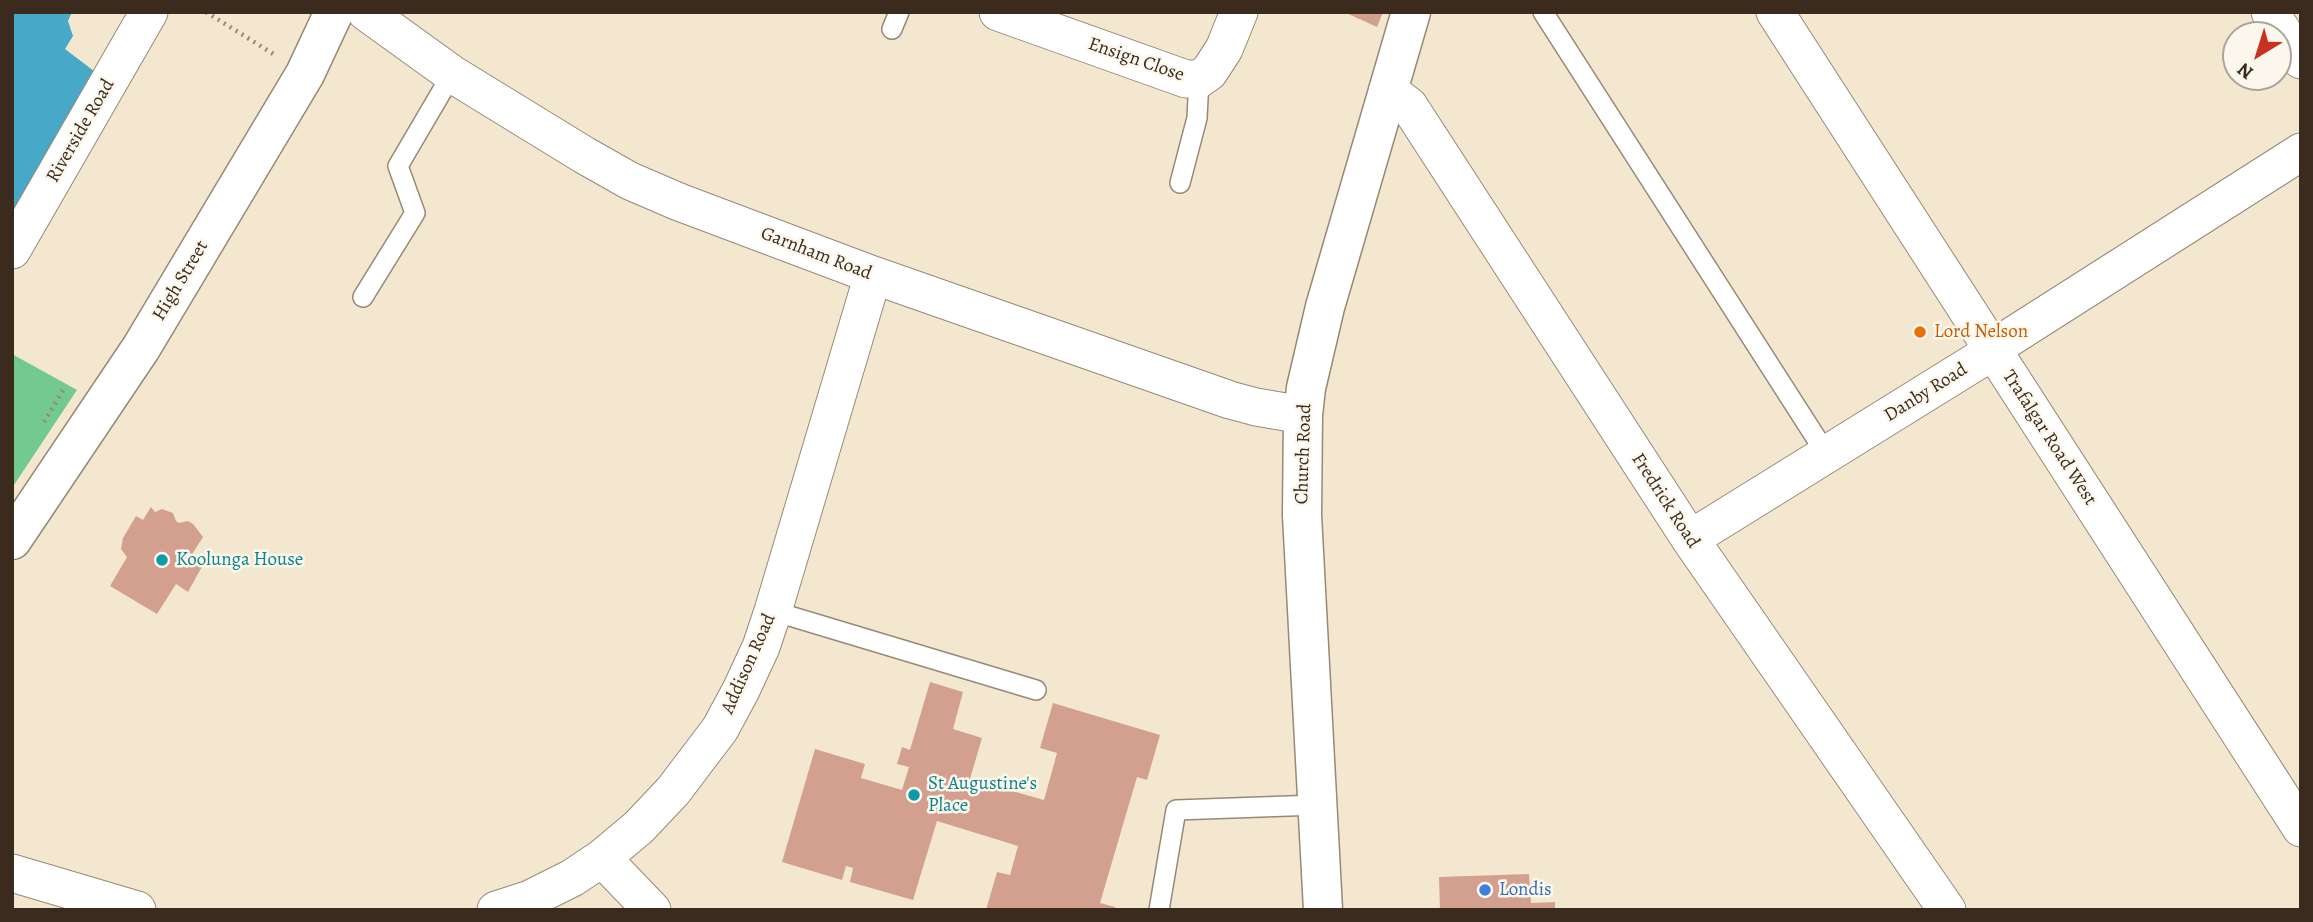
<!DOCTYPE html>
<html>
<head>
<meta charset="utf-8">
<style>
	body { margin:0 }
	#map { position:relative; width:2313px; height:922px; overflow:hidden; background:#f3e8cf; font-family:Alegreya,serif }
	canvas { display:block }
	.frame { position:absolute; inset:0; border:14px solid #3b2a1e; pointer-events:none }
	.north { position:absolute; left:2222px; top:21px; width:70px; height:70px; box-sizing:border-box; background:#fbf7ec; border:2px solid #aea59a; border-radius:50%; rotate:218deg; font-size:19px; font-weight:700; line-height:28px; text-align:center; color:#3b2a1e }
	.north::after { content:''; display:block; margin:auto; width:24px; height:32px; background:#c8321e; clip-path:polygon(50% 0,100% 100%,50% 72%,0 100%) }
</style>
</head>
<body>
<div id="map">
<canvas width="2313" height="922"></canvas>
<div class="frame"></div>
<div class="north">N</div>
</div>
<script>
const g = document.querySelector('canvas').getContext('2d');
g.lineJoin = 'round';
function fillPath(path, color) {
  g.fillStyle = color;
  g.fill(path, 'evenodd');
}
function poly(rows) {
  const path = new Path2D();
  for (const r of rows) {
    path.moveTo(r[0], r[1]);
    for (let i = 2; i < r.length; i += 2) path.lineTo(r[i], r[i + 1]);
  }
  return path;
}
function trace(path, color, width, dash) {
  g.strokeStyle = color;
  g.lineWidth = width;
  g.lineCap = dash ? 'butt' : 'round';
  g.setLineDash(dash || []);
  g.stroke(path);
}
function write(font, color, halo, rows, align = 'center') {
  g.font = font + ' Alegreya,serif';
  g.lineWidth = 5;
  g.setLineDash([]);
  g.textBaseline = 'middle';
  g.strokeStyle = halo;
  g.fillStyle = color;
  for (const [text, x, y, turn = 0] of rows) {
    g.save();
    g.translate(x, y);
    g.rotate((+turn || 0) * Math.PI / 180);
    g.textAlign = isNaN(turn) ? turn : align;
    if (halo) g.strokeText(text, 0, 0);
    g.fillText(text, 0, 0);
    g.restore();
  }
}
const green = poly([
	[12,354,77,390,12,488]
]);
const water = poly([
	[12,12,72,12,68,21,73,36,65,49,103,78,12,239]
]);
const building = poly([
	[1344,12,1383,12,1377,27],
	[151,507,155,512,162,509,173,513,176,521,179,523,188,521,193,524,203,537,191,556,204,563,188,592,176,584,157,614,110,586,127,557,121,549,123,538,136,516,143,520],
	[930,682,963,692,953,729,982,738,970,779,1044,800,1057,753,1040,748,1053,703,1160,735,1147,780,1137,777,1100,903,1115,907,1114,910,986,910,997,872,1010,875,1018,846,937,821,913,900,850,882,853,868,846,866,842,880,782,862,815,749,865,764,861,778,902,790,909,767,897,764,902,747,910,750],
	[1529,874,1531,903,1555,902,1555,910,1440,910,1439,877]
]);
const path = poly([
	[206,12,275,55],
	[44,422,65,387]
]);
const lane = poly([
	[1543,12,1827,455],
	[892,29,899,12],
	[1180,183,1197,118,1199,79],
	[363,297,415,213,398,166,452,74],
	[773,611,1036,690],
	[1159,910,1176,810,1317,805]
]);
const street = poly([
	[366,12,452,74,584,155,630,181,679,202,873,275,1230,400,1256,407,1303,415],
	[998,12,1186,79,1199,79,1209,72,1224,49,1239,12],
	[1775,12,2301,828],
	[2270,12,2301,60],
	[1388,90,1409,106,1690,539,1947,910],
	[12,250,149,12],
	[1690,539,1977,361,2006,340,2301,152],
	[602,858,652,910],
	[12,873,137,910],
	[496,910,530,899,572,878,602,858,639,827,673,791,720,729,741,690,761,647,773,611,873,275]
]);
const secondary = poly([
	[12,540,141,348,305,74,334,12],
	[1323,910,1302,515,1303,415,1306,388,1325,307,1411,12]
]);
const markers = [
	[1920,332,7,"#e8710a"],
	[162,560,7,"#0f9aa8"],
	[914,795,7,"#0f9aa8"],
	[1485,890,7,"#3f7fe0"]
];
const streetNames = [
	["Ensign Close",1136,60,19],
	["Riverside Road",81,131,-60],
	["Garnham Road",816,254,21],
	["High Street",181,281,-59],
	["Danby Road",1926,393,-32],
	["Trafalgar Road West",2049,438,57],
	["Church Road",1304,454,-88],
	["Fredrick Road",1665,501,57],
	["Addison Road",749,664,-66]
];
const foodNames = [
	["Lord Nelson",1934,332]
];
const cultureNames = [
	["Koolunga House",176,560],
	["St Augustine's",928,784],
	["Place",928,806]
];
const shopNames = [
	["Londis",1499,890]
];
fillPath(green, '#73ca90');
fillPath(water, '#47a8c7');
fillPath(building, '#d3a08f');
trace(lane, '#978976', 22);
trace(street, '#978976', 39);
trace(secondary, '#978976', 41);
trace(path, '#978976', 4.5, [2, 5]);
trace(lane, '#fff', 19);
trace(street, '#fff', 37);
trace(secondary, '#fff', 38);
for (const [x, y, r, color] of markers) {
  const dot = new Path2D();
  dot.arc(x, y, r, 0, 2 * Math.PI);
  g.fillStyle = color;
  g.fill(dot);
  trace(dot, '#fbf7ec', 2.5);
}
write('19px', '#3b2a1e', '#fbf7ec', streetNames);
write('19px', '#c56008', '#fbf7ec', foodNames, 'left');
write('19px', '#0d838f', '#fbf7ec', cultureNames, 'left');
write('19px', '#366cbe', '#fbf7ec', shopNames, 'left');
</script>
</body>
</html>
